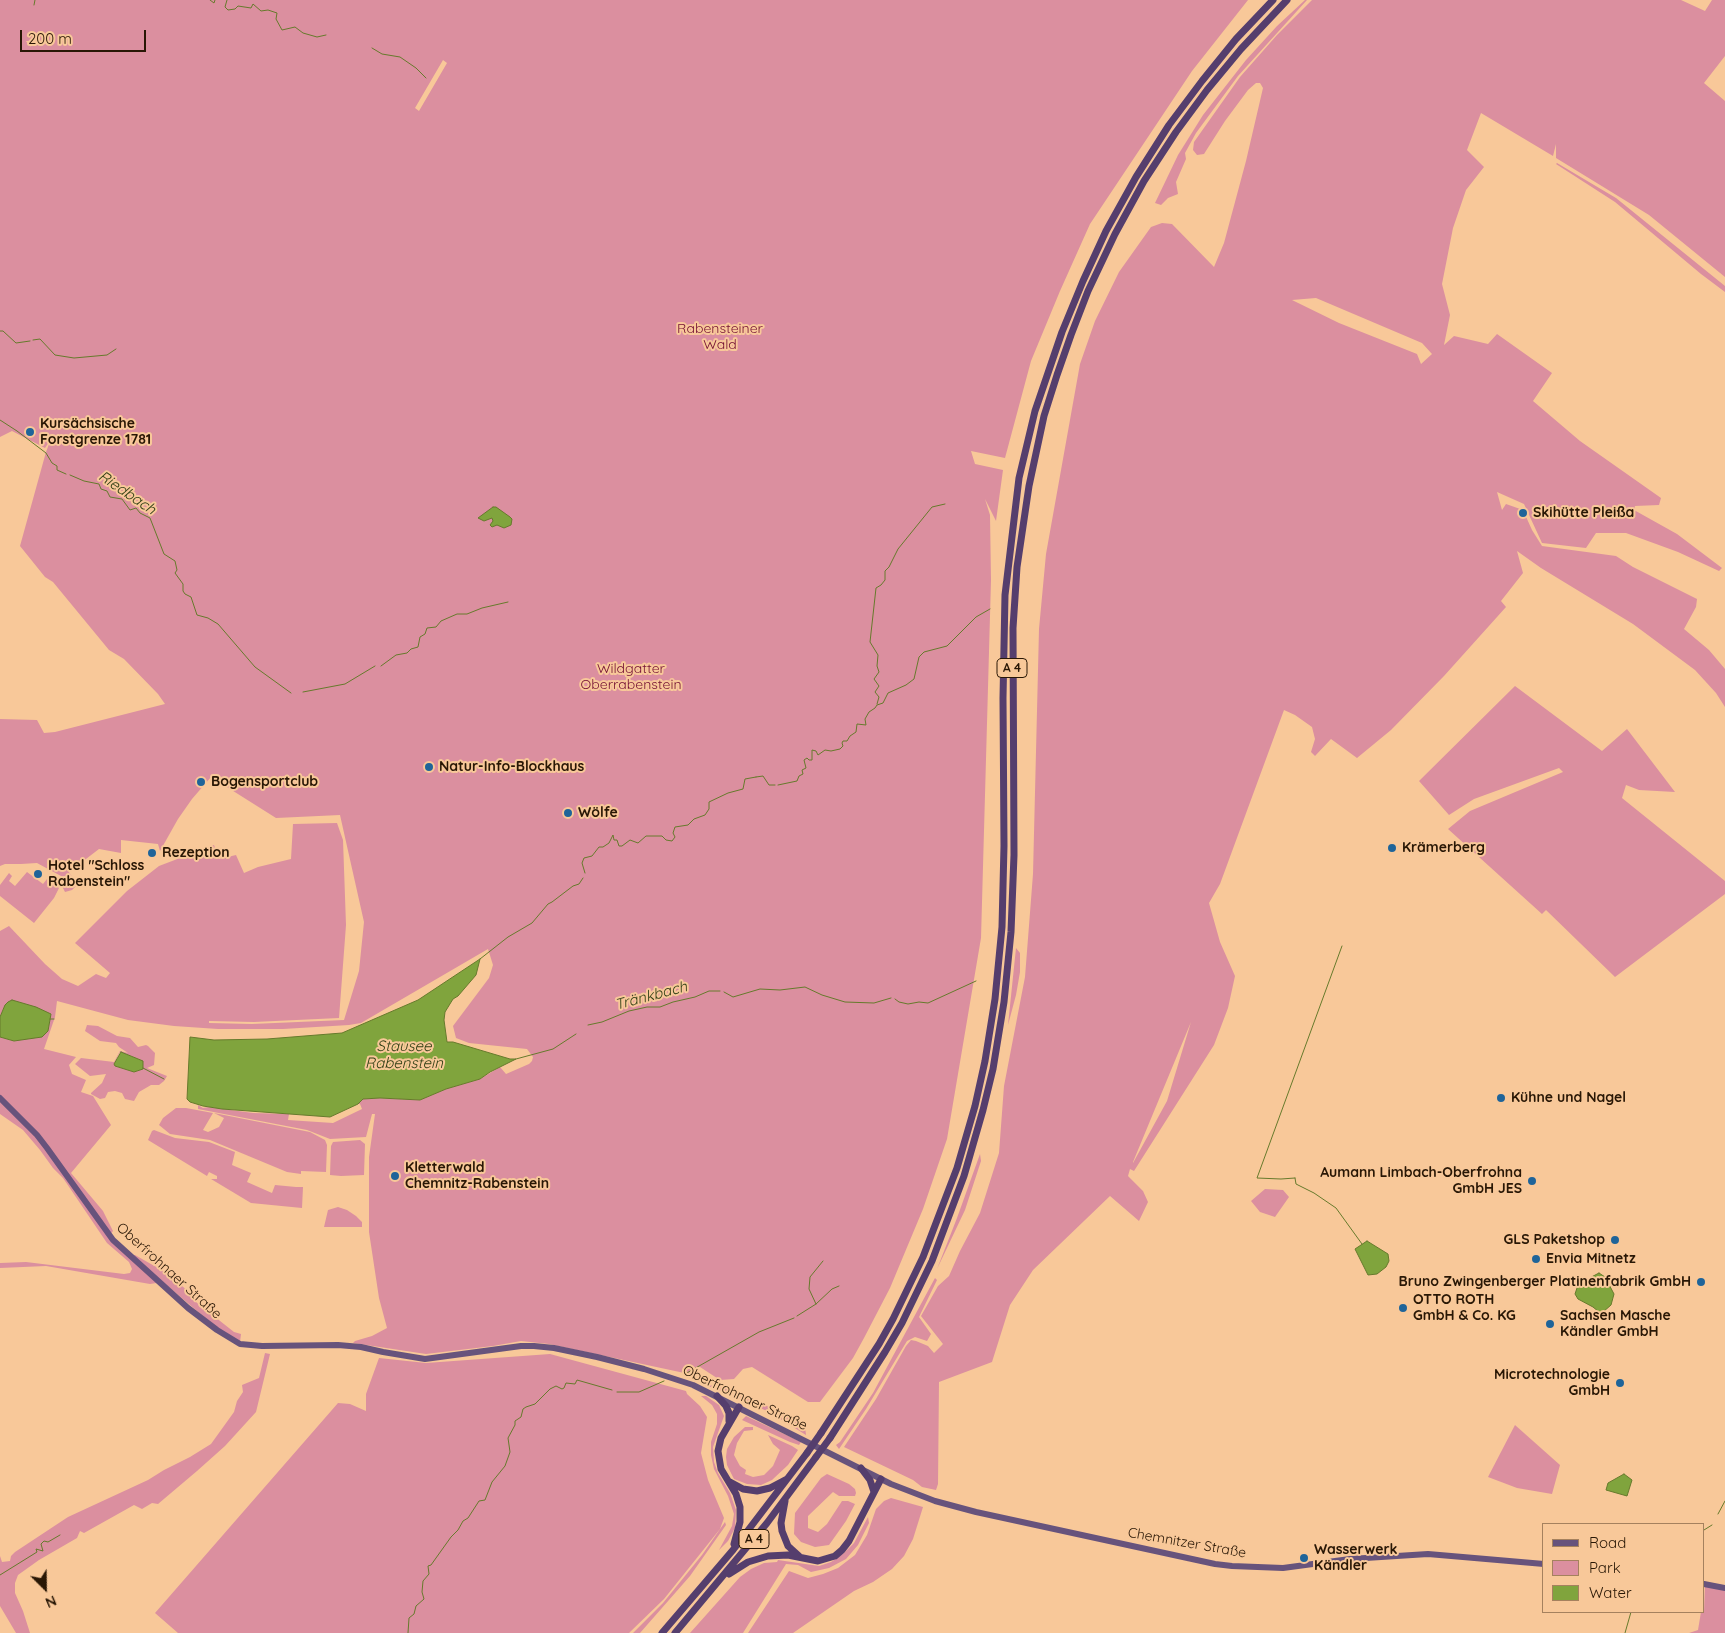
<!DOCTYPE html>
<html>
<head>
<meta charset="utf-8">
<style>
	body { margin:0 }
	#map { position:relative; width:1725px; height:1633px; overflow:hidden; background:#f8c899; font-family:Quicksand,sans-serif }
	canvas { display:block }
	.legend { position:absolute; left:1542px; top:1523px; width:162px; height:90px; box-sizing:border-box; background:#f8c899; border:1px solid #a5815e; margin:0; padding:6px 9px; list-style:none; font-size:15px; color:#291705 }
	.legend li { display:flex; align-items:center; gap:10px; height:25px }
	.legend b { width:25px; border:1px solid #a5815e }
	.north { position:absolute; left:20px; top:1563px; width:50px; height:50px; -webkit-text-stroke:4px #f8c899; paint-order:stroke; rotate:157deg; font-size:14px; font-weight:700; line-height:20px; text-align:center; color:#291705 }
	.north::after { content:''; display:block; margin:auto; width:18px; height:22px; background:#291705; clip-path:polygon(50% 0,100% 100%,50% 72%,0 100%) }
	.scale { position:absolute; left:20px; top:30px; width:126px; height:22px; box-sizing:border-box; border:2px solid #291705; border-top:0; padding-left:6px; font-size:15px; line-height:18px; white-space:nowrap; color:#291705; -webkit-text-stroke:4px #f8c899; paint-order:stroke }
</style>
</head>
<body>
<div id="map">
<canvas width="1725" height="1633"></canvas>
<ul class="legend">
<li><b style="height:6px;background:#67537c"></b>Road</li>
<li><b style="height:14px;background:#db8f9f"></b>Park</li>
<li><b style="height:14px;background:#80a43d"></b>Water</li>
</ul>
<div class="north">N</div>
<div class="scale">200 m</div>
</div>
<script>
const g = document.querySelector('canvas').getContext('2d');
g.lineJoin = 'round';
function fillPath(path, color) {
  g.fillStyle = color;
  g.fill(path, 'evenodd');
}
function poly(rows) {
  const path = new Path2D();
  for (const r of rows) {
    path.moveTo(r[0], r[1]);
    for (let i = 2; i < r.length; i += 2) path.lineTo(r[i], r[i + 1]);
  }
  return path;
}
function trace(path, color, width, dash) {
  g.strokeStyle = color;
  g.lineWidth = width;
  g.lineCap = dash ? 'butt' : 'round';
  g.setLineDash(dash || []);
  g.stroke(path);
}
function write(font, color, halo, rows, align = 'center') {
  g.font = font + ' Quicksand,sans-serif';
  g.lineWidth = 4;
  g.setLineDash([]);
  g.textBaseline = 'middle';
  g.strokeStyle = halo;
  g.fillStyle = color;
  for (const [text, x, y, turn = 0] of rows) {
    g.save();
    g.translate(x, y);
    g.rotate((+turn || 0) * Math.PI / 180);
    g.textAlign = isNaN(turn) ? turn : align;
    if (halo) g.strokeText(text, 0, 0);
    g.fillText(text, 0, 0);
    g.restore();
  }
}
const green = poly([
	[0,0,1248,0,1192,71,1090,224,1060,291,1031,361,1005,458,971,451,975,464,1003,470,996,521,985,499,990,515,991,580,981,938,947,1139,923,1209,890,1288,864,1338,853,1358,820,1402,808,1402,752,1367,743,1369,734,1379,720,1380,700,1367,691,1368,689,1374,549,1344,521,1341,493,1346,426,1354,353,1343,355,1341,372,1336,387,1328,379,1298,369,1232,369,1157,375,1114,372,1114,366,1137,330,1139,307,1130,198,1109,198,1105,203,1108,209,1107,253,1113,289,1114,288,1120,333,1123,362,1109,360,1104,358,1104,363,1099,380,1098,420,1100,446,1089,480,1079,500,1067,506,1074,529,1064,532,1061,533,1057,527,1049,469,1043,456,1038,453,1026,489,978,493,965,488,949,361,1023,349,1025,283,1029,218,1029,174,1026,128,1020,57,1001,55,1017,44,1049,76,1057,69,1065,72,1074,86,1080,81,1092,93,1096,111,1125,71,1173,103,1211,113,1231,108,1237,129,1257,135,1255,165,1272,188,1291,196,1302,234,1332,241,1334,240,1342,217,1328,163,1282,150,1284,46,1266,0,1268,0,1263,26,1262,124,1274,130,1273,132,1269,129,1262,107,1243,63,1178,53,1168,40,1150,23,1130,0,1114,0,1037,14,1041,48,1031,51,1014,5,1005,0,1017,0,931,9,926,45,964,62,979,78,986,96,974,106,978,110,973,75,943,127,891,159,866,214,845,219,859,236,855,244,873,258,867,291,859,293,824,337,823,343,840,346,925,339,1018,254,1022,209,1021,209,1023,252,1024,344,1020,359,971,364,922,340,815,276,818,211,777,192,799,178,819,160,851,158,844,121,840,121,853,99,849,69,872,77,885,72,890,65,892,62,886,61,876,37,863,21,864,5,864,0,866,0,719,37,720,44,733,55,732,165,704,158,694,124,659,109,650,53,582,45,577,20,546,46,452,51,439,45,448,12,431,0,437],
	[443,60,447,63,419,111,415,108],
	[1305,0,1307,0,1238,76,1196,133,1185,153,1186,159,1176,182,1178,194,1168,198,1161,205,1155,203,1178,155,1203,115,1246,60,1277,26],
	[1312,0,1681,0,1705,11,1712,0,1725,0,1725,56,1704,83,1725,101,1725,277,1649,215,1556,158,1556,144,1553,156,1481,113,1467,150,1484,167,1466,190,1453,228,1442,284,1450,315,1444,345,1454,336,1488,344,1497,334,1552,373,1533,401,1580,441,1661,498,1659,505,1635,506,1634,510,1677,534,1722,568,1719,571,1678,552,1626,533,1596,533,1586,548,1542,543,1524,504,1497,492,1502,510,1506,504,1523,510,1532,530,1542,546,1616,556,1633,567,1697,599,1696,607,1684,629,1709,650,1725,669,1725,707,1716,693,1695,670,1633,624,1541,568,1517,551,1523,573,1501,601,1506,607,1444,676,1391,730,1357,758,1331,739,1315,756,1311,752,1315,739,1312,727,1295,715,1284,710,1220,884,1209,903,1220,942,1235,976,1228,1008,1214,1045,1134,1171,1130,1169,1128,1176,1143,1191,1148,1202,1139,1221,1110,1196,1033,1270,1010,1305,992,1362,939,1382,938,1484,936,1490,922,1487,913,1480,844,1447,876,1399,906,1346,911,1340,916,1341,928,1346,934,1353,943,1344,921,1316,938,1286,949,1276,960,1251,980,1213,999,1153,1004,1086,1025,977,1033,874,1039,629,1046,554,1080,364,1095,321,1119,272,1151,227,1162,223,1172,224,1214,267,1224,243,1246,161,1263,88,1260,83,1256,83,1248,90,1225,121,1204,154,1197,155,1193,150,1194,142,1240,77,1277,35],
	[1316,298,1422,343,1432,354,1421,364,1417,354,1339,323,1292,300],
	[1191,1022,1167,1101,1133,1163,1133,1162],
	[1557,163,1616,198,1725,286,1725,292,1701,274,1615,202,1556,164],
	[1515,686,1602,751,1627,729,1675,792,1639,790,1626,785,1622,798,1725,881,1725,894,1615,977,1546,910,1542,914,1448,829,1470,811,1563,772,1559,768,1474,799,1449,815,1419,781],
	[27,872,43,884,47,879,59,888,54,898,34,923,0,896,0,885,9,873,12,876,9,881,15,886],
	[1016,948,1020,953,1020,972,1016,995,1008,1025],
	[87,1025,98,1026,117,1036,130,1038,138,1047,146,1045,148,1046,155,1053,154,1065,147,1068,167,1076,164,1081,159,1085,151,1085,139,1092,134,1101,125,1099,122,1093,115,1091,108,1092,105,1098,100,1099,91,1094,91,1093,102,1083,106,1074,90,1076,75,1064,81,1058,114,1062,120,1051,128,1053,119,1047,116,1043,100,1041,85,1031],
	[120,1052,138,1059,143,1063,143,1069,134,1072,115,1066,114,1063],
	[176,1108,186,1108,213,1113,203,1130,208,1132,219,1127,224,1118,214,1113,310,1132,325,1140,327,1145,326,1172,301,1171,301,1174,287,1172,210,1140,170,1134,159,1125,163,1118],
	[154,1130,175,1138,209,1142,235,1152,232,1165,251,1173,247,1182,272,1193,275,1185,296,1187,303,1187,302,1208,251,1203,211,1179,217,1179,217,1176,209,1172,207,1176,148,1140,152,1131],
	[360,1140,365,1144,364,1175,341,1176,330,1175,331,1146,333,1142],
	[980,1154,981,1161,965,1210,937,1269,957,1218],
	[1265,1189,1283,1190,1289,1197,1275,1217,1260,1212,1251,1201],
	[338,1207,347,1210,356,1216,362,1222,362,1227,324,1227,328,1210],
	[935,1278,937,1280,919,1317,931,1334,927,1341,915,1337,907,1341,866,1409,839,1449,836,1445,840,1442,873,1393],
	[265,1353,270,1354,256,1412,225,1446,197,1471,158,1504,152,1503,142,1509,134,1505,84,1533,80,1531,77,1538,39,1560,18,1575,15,1583,15,1593,23,1611,30,1633,16,1633,0,1606,0,1556,2,1562,10,1561,11,1556,15,1552,68,1517,148,1480,164,1470,190,1457,211,1444,234,1412,237,1401,243,1392,242,1385,259,1378],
	[550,1354,686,1391,687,1394,700,1406,707,1417,701,1453,708,1480,724,1518,720,1529,664,1599,629,1633,178,1633,155,1613,338,1403,350,1404,366,1411,366,1394,379,1358,426,1363],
	[703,1384,728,1388,787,1415,805,1427,806,1435,769,1412,734,1396],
	[701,1396,706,1396,719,1405,724,1416,713,1447,714,1462,718,1473,730,1493,736,1510,735,1528,728,1541,719,1550,732,1526,734,1514,728,1496,714,1469,711,1455,711,1442,717,1424,717,1414,712,1405],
	[746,1416,801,1442,799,1445,790,1442,742,1420],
	[1515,1425,1560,1465,1552,1494,1517,1488,1488,1477],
	[745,1427,753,1427,753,1430,744,1431,737,1443,734,1455,740,1466,746,1470,745,1474,753,1477,764,1475,773,1466,780,1450,773,1444,768,1435,792,1446,798,1450,788,1465,772,1480,761,1485,747,1484,734,1479,727,1465,726,1457,727,1449,734,1437],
	[827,1474,849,1484,855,1489,856,1493,855,1496,839,1496,833,1492,808,1516,808,1528,818,1532,827,1524,842,1501,848,1501,855,1504,846,1521,829,1545,815,1547,801,1542,794,1534,795,1513,821,1478],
	[891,1498,923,1507,913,1539,904,1556,892,1569,873,1582,854,1591,793,1633,748,1633,789,1571,808,1578,823,1574,838,1568,855,1555,867,1535,876,1509,884,1501],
	[868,1517,869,1523,858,1545,846,1559,829,1568,811,1572,798,1565,786,1564,743,1633,690,1633,740,1577,751,1569,764,1563,777,1562,778,1560,819,1566,831,1562,844,1553,854,1543],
	[725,1522,726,1525,690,1576,640,1633,633,1633,663,1603,702,1555],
	[1705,1584,1725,1588,1725,1633,1689,1633,1698,1630,1701,1612,1704,1612]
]);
const water = poly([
	[493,507,496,507,510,517,512,519,511,525,504,528,497,525,492,527,490,525,493,521,492,518,484,521,478,518,493,507],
	[480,959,476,975,458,996,453,999,445,1012,444,1020,447,1042,453,1042,510,1059,516,1059,490,1072,480,1079,446,1089,420,1100,380,1098,363,1099,358,1104,330,1117,222,1109,203,1106,190,1102,187,1099,190,1037,214,1040,267,1039,342,1033,418,1000,480,959],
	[12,1000,36,1007,51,1014,48,1031,42,1037,14,1041,0,1037,0,1017,5,1005,8,1002,12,1000],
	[121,1052,143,1061,143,1069,134,1072,115,1066,114,1064,121,1052],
	[1367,1241,1388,1254,1389,1261,1386,1267,1377,1274,1368,1275,1355,1249,1367,1241],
	[1599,1273,1605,1277,1614,1294,1611,1305,1603,1312,1599,1312,1593,1307,1578,1299,1575,1294,1577,1288,1580,1283,1599,1273],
	[1624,1474,1632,1480,1627,1496,1606,1490,1608,1483,1624,1474]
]);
const stream = poly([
	[210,0,214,3,215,0],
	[227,0,225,7,228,10,235,9,238,6,251,8,253,4,261,11,268,10,277,13,276,19,282,30,295,27,303,33,317,37,326,35],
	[34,5,35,0],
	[372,48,382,54,400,57,416,68,426,78],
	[0,331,3,331,16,343,30,341],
	[33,340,40,339,55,355,74,358,107,355,116,349],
	[0,420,17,431,46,453,52,463,57,466,57,470,66,474],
	[70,475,84,481,99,484,101,489,107,491,110,497,122,499,130,510,136,508,140,513,150,518,164,554,175,561,177,570,175,573,183,584,183,591,185,594,191,597,197,615,208,618,218,624,255,667,291,693],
	[381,666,396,655,407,653,411,649,418,647,420,637,425,634,427,628,436,627,441,621,457,614,467,614,482,608,508,602],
	[303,692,345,684,375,666],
	[877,704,879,697,875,692,879,686,874,679,879,672,877,666,878,655,870,642,876,588,881,585,885,580,885,571,889,567,898,549,932,507,945,504],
	[756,777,763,776,769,785,775,785],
	[778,785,797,781,799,776,803,774,802,770,806,768,804,760,807,758,809,760,812,760,812,750,816,751,818,755,825,750,831,751,840,749,843,746,842,743,843,741,847,741,850,736,856,732,857,724,866,725,865,719,869,712,875,708,877,705,883,703,888,693,906,685,914,679,919,657,924,652,947,646,976,617,990,609],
	[585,873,582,863,584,858,592,856,599,847,603,847,609,843,613,835,614,840,617,840,619,846,622,846,630,840,638,843,646,836,662,836,666,840,672,841,675,837,673,833,675,827,688,825,694,819,705,815,709,809,709,802,728,793,743,789,745,779,756,777],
	[480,959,508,937,532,923,548,904,552,902,573,886,579,884,583,878],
	[724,992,733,997,760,989,780,990,805,987,822,995,845,1002,874,1003,891,998],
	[895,999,899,1002,908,1004,919,1002,928,1003,976,981],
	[50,1019,54,1019],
	[588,1025,602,1022,629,1011,647,1007,660,1007,673,1002,695,997,709,991,720,991],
	[516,1059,553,1049,576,1034],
	[143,1068,164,1079],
	[1295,1178,1281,1179,1257,1178,1342,946],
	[1295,1178,1296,1184,1314,1193,1336,1208,1362,1244],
	[816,1304,809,1289,810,1277,823,1261],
	[797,1316,816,1304,832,1289,839,1286],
	[685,1374,759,1332,794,1318],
	[617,1392,639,1392,664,1381],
	[1718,1514,1725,1501],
	[1704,1530,1712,1525],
	[0,1575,37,1552,36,1549,43,1551,41,1544,44,1541,48,1542,60,1535],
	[408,1633,409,1618,414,1614,416,1606,424,1599,422,1592,423,1581,429,1574,428,1566,431,1565,451,1537,458,1530,463,1521,468,1518,479,1501,485,1500,492,1482,505,1466,510,1452,508,1438,515,1425,515,1421,521,1417,523,1409,526,1407,535,1404,550,1389,556,1386,562,1389,564,1388,566,1383,575,1384,577,1380,612,1390],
	[1625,1633,1631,1612]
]);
const major = poly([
	[0,1098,37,1135,47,1148,113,1240,188,1308,217,1330,240,1344,262,1346,338,1345,361,1347,383,1352,425,1359,521,1346,534,1346,554,1348,597,1357,644,1369,693,1385,891,1484,935,1501,976,1512,1215,1564,1232,1566,1283,1568,1350,1559,1428,1554,1544,1564],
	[1704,1584,1725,1588]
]);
const highway = poly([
	[717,1396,726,1406,729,1413,729,1421],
	[821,1433,879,1344,893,1319,923,1257,957,1168,975,1106,985,1061,995,999,1002,927,1004,846,1003,698,1005,595,1019,478,1035,411,1062,332,1083,281,1106,231,1136,177,1169,125,1202,81,1236,39,1273,0],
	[830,1438,885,1352,902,1323,932,1261,964,1176,983,1110,993,1069,1004,1002,1011,932,1014,855,1013,628,1017,567,1029,486,1044,416,1057,375,1071,335,1088,291,1115,234,1144,181,1176,132,1207,90,1241,49,1287,0],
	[861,1468,870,1480,874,1492],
	[730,1482,743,1489,757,1491,770,1488,787,1479],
	[785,1501,781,1523,782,1531,788,1546,799,1556],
	[734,1544,740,1522,740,1507,736,1494,721,1469,718,1451,721,1438,739,1407],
	[729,1574,748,1562,768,1556,788,1555,818,1561,835,1556,842,1550,849,1541,881,1479],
	[662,1633,733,1550,807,1453],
	[675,1633,767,1523,816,1457]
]);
const highwayBridge = poly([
	[807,1453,821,1433],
	[816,1457,830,1438]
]);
const markers = [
	[30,432,5,"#1f6499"],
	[1523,513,5,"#1f6499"],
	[429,767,5,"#1f6499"],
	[201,782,5,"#1f6499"],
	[568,813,5,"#1f6499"],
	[1392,848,5,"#1f6499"],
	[152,853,5,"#1f6499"],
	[38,874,5,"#1f6499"],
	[1501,1098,5,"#1f6499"],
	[395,1176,5,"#1f6499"],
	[1532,1181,5,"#1f6499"],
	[1615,1240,5,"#1f6499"],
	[1536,1259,5,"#1f6499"],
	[1701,1282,5,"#1f6499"],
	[1403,1308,5,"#1f6499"],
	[1550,1324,5,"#1f6499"],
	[1620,1383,5,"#1f6499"],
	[1304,1558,5,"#1f6499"]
];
const shields = [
	[1012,668,30],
	[754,1539,30]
];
const shieldNames = [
	["A 4",1012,668],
	["A 4",754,1539]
];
const parkNames = [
	["Rabensteiner",720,329],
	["Wald",720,345],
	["Wildgatter",631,669],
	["Oberrabenstein",631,685]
];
const poiNames = [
	["Kursächsische",40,424],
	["Forstgrenze 1781",40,440],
	["Skihütte Pleißa",1533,513],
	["Natur-Info-Blockhaus",439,767],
	["Bogensportclub",211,782],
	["Wölfe",578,813],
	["Krämerberg",1402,848],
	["Rezeption",162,853],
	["Hotel \"Schloss",48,866],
	["Rabenstein\"",48,882],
	["Kühne und Nagel",1511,1098],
	["Kletterwald",405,1168],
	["Chemnitz-Rabenstein",405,1184],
	["Aumann Limbach-Oberfrohna",1522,1173,"right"],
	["GmbH JES",1522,1189,"right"],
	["GLS Paketshop",1605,1240,"right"],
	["Envia Mitnetz",1546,1259],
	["Bruno Zwingenberger Platinenfabrik GmbH",1691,1282,"right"],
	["OTTO ROTH",1413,1300],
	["GmbH & Co. KG",1413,1316],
	["Sachsen Masche",1560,1316],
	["Kändler GmbH",1560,1332],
	["Microtechnologie",1610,1375,"right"],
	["GmbH",1610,1391,"right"],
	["Wasserwerk",1314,1550],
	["Kändler",1314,1566]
];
const streetNames = [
	["Oberfrohnaer Straße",169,1271,42],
	["Oberfrohnaer Straße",745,1398,25],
	["Chemnitzer Straße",1187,1543,10]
];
const waterNames = [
	["Riedbach",127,493,34],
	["Tränkbach",651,996,-15],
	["Stausee",404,1046],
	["Rabenstein",404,1063]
];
fillPath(green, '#db8f9f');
fillPath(water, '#80a43d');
trace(water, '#667a2c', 1);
trace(stream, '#667a2c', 1);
trace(major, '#67537c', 6);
trace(highway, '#553e6d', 7);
trace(highwayBridge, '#553e6d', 7);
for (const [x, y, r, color] of markers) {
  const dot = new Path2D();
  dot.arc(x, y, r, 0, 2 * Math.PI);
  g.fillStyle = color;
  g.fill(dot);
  trace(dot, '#f8c899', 2);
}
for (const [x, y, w] of shields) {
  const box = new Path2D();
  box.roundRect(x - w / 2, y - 9.5, w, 19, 4);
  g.fillStyle = '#f8c899';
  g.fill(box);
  trace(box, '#291705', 1);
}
write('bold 12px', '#291705', null, shieldNames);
write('14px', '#730f34', '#f8c899', parkNames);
write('bold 14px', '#291705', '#f8c899', poiNames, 'left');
write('14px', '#291705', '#f8c899', streetNames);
write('italic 15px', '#303f15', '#f8c899', waterNames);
</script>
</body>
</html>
